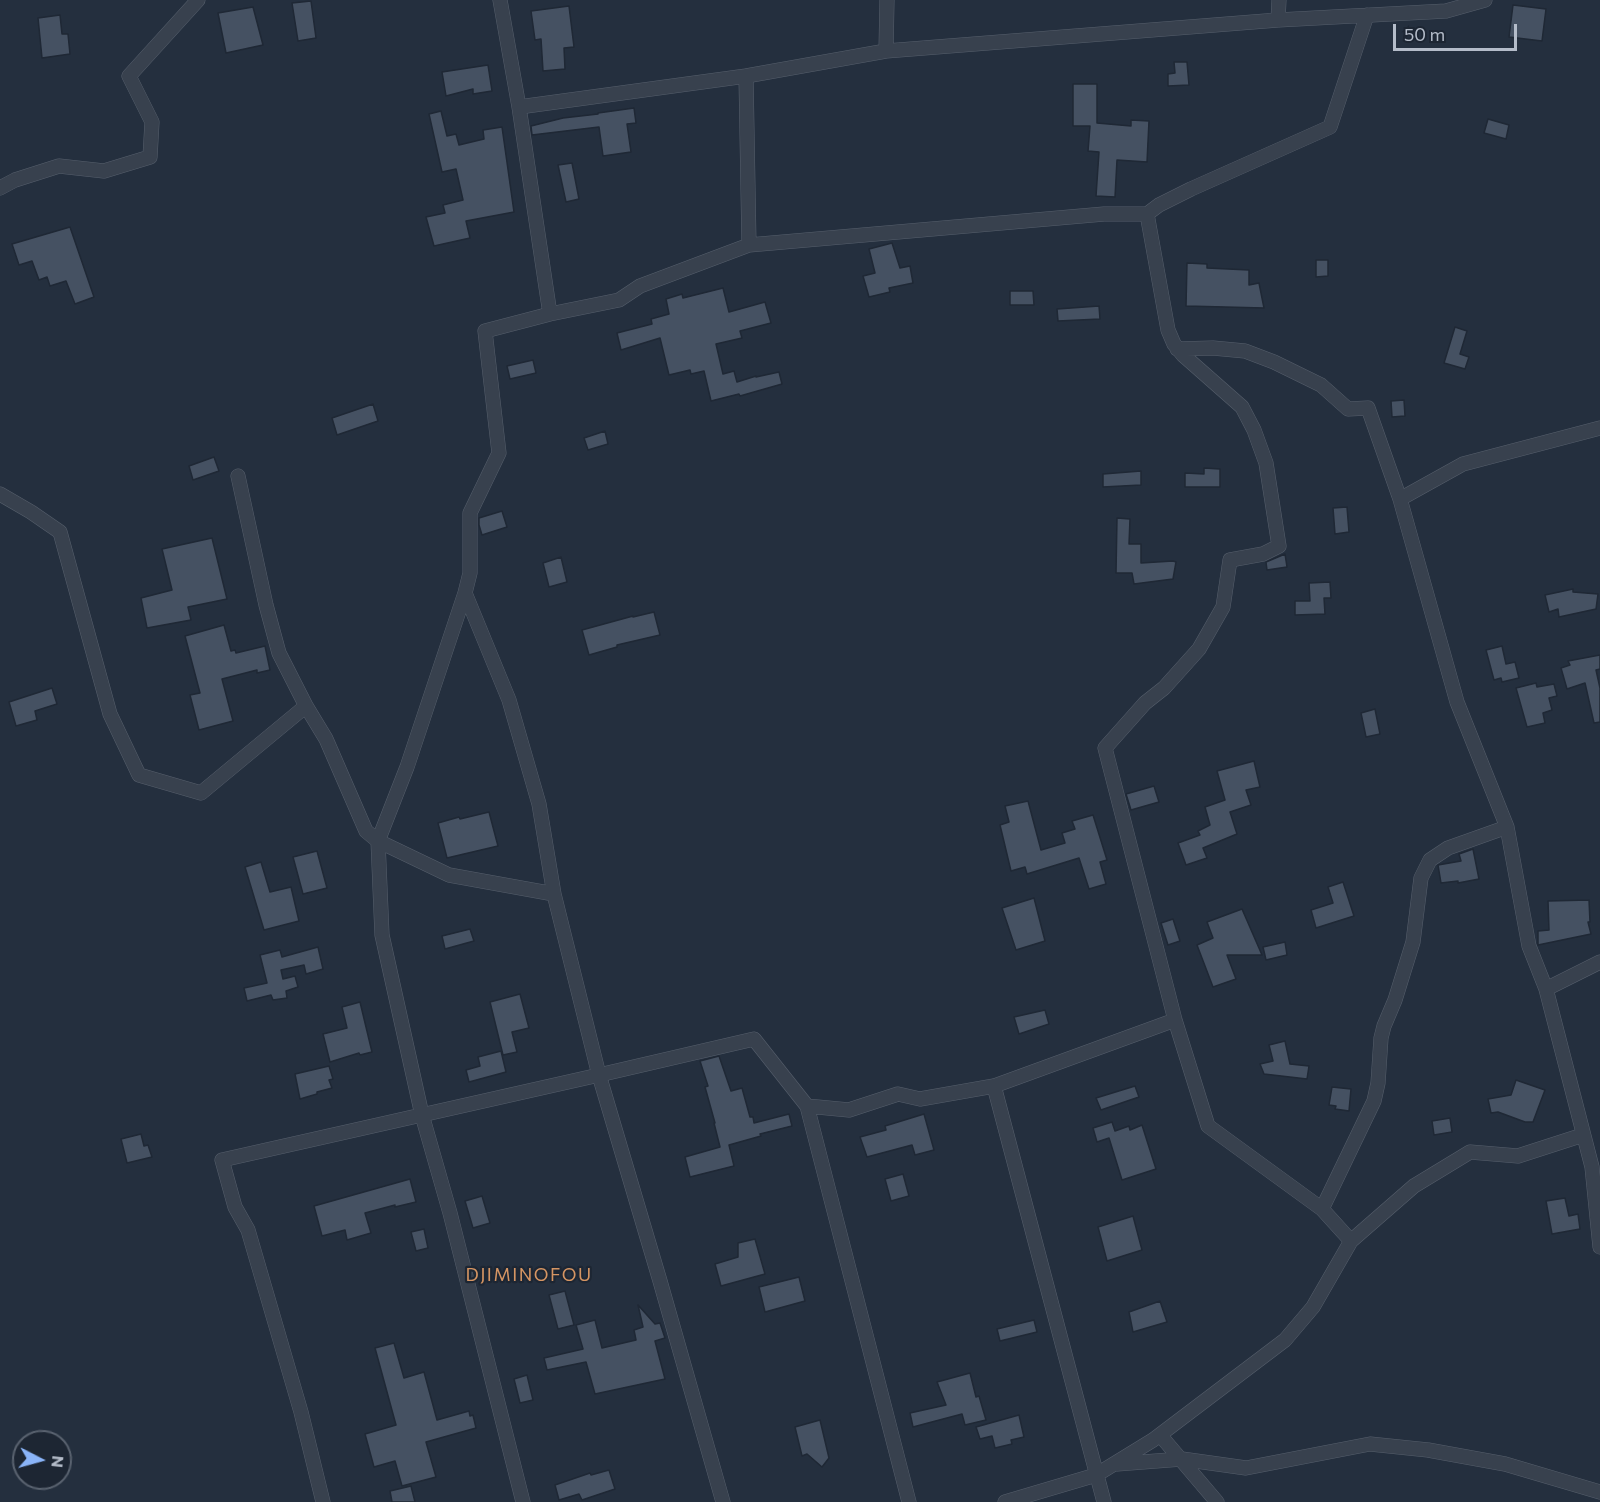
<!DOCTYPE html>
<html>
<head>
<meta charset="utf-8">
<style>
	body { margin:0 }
	#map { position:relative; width:1600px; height:1502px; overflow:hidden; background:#242f3e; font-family:Commissioner,sans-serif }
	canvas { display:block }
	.north { position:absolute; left:12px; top:1430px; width:60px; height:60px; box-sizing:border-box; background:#1d2633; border:2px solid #59626f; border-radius:50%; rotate:96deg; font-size:16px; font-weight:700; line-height:24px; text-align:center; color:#b4bcc9 }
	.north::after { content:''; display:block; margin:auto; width:21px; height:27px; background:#8ab4f8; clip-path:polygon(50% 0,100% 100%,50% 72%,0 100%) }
	.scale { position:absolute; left:1393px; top:24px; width:124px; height:27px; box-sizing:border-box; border:3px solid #b4bcc9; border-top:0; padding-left:8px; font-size:18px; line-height:21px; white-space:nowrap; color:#b4bcc9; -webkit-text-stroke:4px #1d2633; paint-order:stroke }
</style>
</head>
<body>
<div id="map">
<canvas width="1600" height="1502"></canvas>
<div class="north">N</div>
<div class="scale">50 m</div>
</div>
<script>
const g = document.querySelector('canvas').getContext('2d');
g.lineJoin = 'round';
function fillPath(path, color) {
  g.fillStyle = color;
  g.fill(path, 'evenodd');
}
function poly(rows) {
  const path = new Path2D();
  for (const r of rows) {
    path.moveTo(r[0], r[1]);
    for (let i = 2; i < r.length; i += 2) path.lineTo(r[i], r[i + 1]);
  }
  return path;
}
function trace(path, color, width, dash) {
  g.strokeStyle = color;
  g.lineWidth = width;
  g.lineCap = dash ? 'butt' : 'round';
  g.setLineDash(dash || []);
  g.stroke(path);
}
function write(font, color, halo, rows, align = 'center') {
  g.font = font + ' Commissioner,sans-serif';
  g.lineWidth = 4.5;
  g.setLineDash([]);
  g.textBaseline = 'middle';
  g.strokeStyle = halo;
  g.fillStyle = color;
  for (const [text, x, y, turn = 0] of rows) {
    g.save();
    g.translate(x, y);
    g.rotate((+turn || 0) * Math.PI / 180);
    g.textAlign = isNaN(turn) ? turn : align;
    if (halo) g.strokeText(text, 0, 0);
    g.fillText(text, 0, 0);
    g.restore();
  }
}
const building = poly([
	[311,1,316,38,298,41,292,3,311,1],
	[1513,5,1546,9,1542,41,1509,37,1513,5],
	[569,6,574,47,564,48,565,69,543,71,541,39,535,40,531,11,569,6],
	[253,7,263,45,226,53,218,13,253,7],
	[60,15,62,34,68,34,70,54,42,58,38,18,60,15],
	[1174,62,1187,62,1189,85,1168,86,1168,74,1175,73,1174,62],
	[488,65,492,91,473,94,473,89,446,96,442,72,488,65],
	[1073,84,1097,84,1097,123,1131,126,1131,120,1149,121,1147,162,1117,160,1115,197,1096,196,1099,152,1088,151,1090,126,1073,126,1073,84],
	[634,108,636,123,627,124,631,152,603,156,599,127,532,135,531,126,563,118,598,114,598,113,634,108],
	[441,111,447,136,456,134,459,145,484,139,483,130,502,127,514,212,466,221,470,238,434,246,426,217,445,213,443,205,463,200,456,169,442,172,429,114,441,111],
	[1488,119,1509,125,1506,139,1484,133,1488,119],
	[572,163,579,199,566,202,558,165,572,163],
	[70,227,94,297,75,304,66,281,50,286,47,277,39,280,32,261,19,265,12,244,70,227],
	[892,243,900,268,910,266,913,283,889,288,890,292,869,297,863,276,875,273,869,249,892,243],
	[1316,260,1328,260,1328,276,1316,277,1316,260],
	[1187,263,1207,264,1207,268,1249,270,1249,285,1259,283,1264,308,1186,306,1187,263],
	[723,288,729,312,765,302,771,323,740,331,742,338,716,344,723,374,734,371,737,382,756,376,756,377,779,372,782,384,740,396,739,394,711,401,704,371,691,374,690,370,669,375,660,338,621,350,617,333,652,324,651,319,669,314,666,299,682,294,683,298,723,288],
	[1010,291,1033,291,1034,305,1010,305,1010,291],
	[1099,306,1100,319,1058,321,1057,309,1099,306],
	[1455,327,1467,331,1460,354,1469,357,1465,369,1444,363,1455,327],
	[533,360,536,373,510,379,507,366,533,360],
	[1404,400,1405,416,1392,417,1391,401,1404,400],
	[373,404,378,421,337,435,332,418,373,404],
	[605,431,608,444,588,450,584,438,605,431],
	[214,457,219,471,193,480,189,466,214,457],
	[1204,468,1220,469,1220,487,1185,487,1185,473,1204,474,1204,468],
	[1141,471,1141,485,1103,487,1103,474,1141,471],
	[1347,507,1349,532,1335,534,1333,508,1347,507],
	[502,511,507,527,482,535,479,525,479,518,502,511],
	[1117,518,1130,519,1129,544,1141,544,1141,563,1173,561,1176,562,1173,579,1134,584,1132,573,1116,573,1117,518],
	[212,538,227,599,188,607,191,620,147,628,141,598,172,590,162,549,212,538],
	[1285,554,1287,567,1267,570,1266,562,1285,554],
	[561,557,567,582,549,587,543,563,561,557],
	[1330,582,1331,598,1324,598,1325,614,1295,615,1295,601,1310,601,1309,583,1330,582],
	[1573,589,1573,592,1598,594,1596,609,1559,617,1558,609,1549,612,1545,595,1573,589],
	[654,612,660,635,617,645,617,647,589,655,582,630,633,616,633,617,654,612],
	[224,625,231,651,235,650,236,653,265,646,270,670,257,673,257,670,222,679,233,721,199,730,190,695,200,693,185,636,224,625],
	[1502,646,1506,664,1515,662,1519,678,1502,682,1501,678,1494,680,1486,650,1502,646],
	[1600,655,1600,669,1596,670,1600,688,1600,722,1594,723,1585,683,1567,689,1561,668,1570,665,1568,661,1600,655],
	[1536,683,1537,687,1554,684,1557,696,1549,698,1552,710,1543,713,1545,723,1527,727,1516,688,1536,683],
	[52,688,57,704,35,711,37,720,16,726,9,702,52,688],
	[1375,709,1380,734,1366,737,1361,713,1375,709],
	[1254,761,1260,787,1246,790,1251,805,1230,812,1237,834,1203,848,1207,858,1186,865,1178,843,1200,835,1198,831,1210,825,1205,807,1225,800,1217,771,1254,761],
	[1154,786,1159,802,1131,810,1126,794,1154,786],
	[1028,801,1041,850,1065,843,1062,833,1075,829,1072,821,1093,815,1107,860,1100,862,1106,884,1089,889,1079,858,1027,874,1025,867,1011,871,1000,825,1009,822,1005,806,1028,801],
	[489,812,498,846,447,858,438,823,459,817,460,819,489,812],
	[1473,849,1479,879,1458,883,1458,881,1441,883,1438,865,1461,861,1459,854,1473,849],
	[317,851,327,888,303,894,293,857,317,851],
	[261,862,270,892,291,887,299,921,264,930,245,867,261,862],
	[1343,882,1354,916,1316,928,1311,910,1333,903,1328,887,1343,882],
	[1034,898,1045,941,1016,950,1002,908,1034,898],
	[1589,900,1590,922,1588,922,1591,934,1538,945,1538,931,1549,930,1548,901,1589,900],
	[1242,909,1262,955,1227,955,1236,979,1213,987,1197,945,1213,938,1207,922,1242,909],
	[1173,919,1180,941,1168,945,1161,923,1173,919],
	[470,929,474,941,445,949,442,936,470,929],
	[1285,942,1287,955,1266,960,1263,947,1285,942],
	[318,947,323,969,306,974,304,965,281,970,283,979,295,976,298,987,286,991,287,998,273,1000,271,995,247,1001,244,988,267,983,260,955,280,950,282,957,318,947],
	[520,994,529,1028,512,1032,517,1052,503,1055,490,1002,520,994],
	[360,1002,372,1052,360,1055,359,1053,330,1062,323,1034,347,1028,342,1007,360,1002],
	[1045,1010,1049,1024,1019,1034,1014,1017,1045,1010],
	[1285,1041,1290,1064,1309,1066,1307,1079,1264,1074,1260,1064,1273,1061,1269,1045,1285,1041],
	[501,1051,506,1072,469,1082,466,1070,480,1066,478,1057,501,1051],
	[719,1056,731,1091,742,1088,750,1117,753,1117,754,1123,789,1114,792,1126,760,1134,761,1136,729,1145,734,1166,690,1177,685,1157,720,1147,714,1123,715,1123,705,1087,708,1086,700,1061,719,1056],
	[329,1066,333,1079,329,1080,332,1088,317,1092,317,1094,300,1099,295,1074,329,1066],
	[1516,1080,1545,1090,1533,1122,1525,1122,1498,1112,1491,1113,1488,1099,1511,1095,1516,1080],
	[1135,1086,1139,1097,1101,1110,1096,1098,1135,1086],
	[1332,1087,1351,1089,1349,1111,1335,1109,1336,1106,1329,1105,1332,1087],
	[924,1114,934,1150,915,1155,912,1145,867,1157,860,1137,886,1130,885,1126,924,1114],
	[1450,1118,1452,1132,1434,1135,1432,1121,1450,1118],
	[1112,1122,1115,1131,1129,1126,1130,1130,1142,1125,1156,1169,1122,1180,1109,1138,1097,1142,1093,1128,1112,1122],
	[141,1134,144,1146,148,1145,152,1157,127,1163,121,1139,141,1134],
	[903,1174,909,1196,891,1201,885,1179,903,1174],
	[410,1179,416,1202,395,1207,395,1205,365,1213,371,1233,347,1240,345,1230,322,1236,314,1206,410,1179],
	[482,1196,490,1223,473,1228,465,1201,482,1196],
	[1565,1198,1569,1216,1578,1214,1580,1229,1552,1234,1546,1201,1565,1198],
	[1133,1216,1142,1250,1107,1261,1098,1227,1133,1216],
	[424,1229,428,1248,416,1251,411,1232,424,1229],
	[755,1239,765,1274,721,1286,715,1264,738,1257,738,1243,755,1239],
	[799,1277,805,1301,765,1312,759,1287,799,1277],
	[565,1291,574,1325,558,1329,549,1295,565,1291],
	[1160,1301,1167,1322,1133,1332,1129,1312,1160,1301],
	[638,1305,655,1324,660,1323,665,1338,655,1341,665,1379,595,1394,586,1362,547,1370,544,1358,583,1349,576,1325,595,1320,602,1348,636,1340,634,1330,643,1327,638,1305],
	[1034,1320,1037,1332,1000,1341,997,1329,1034,1320],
	[394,1343,404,1378,424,1372,437,1420,469,1411,470,1416,473,1415,476,1428,426,1442,436,1477,402,1486,395,1461,374,1467,365,1434,396,1425,375,1348,394,1343],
	[970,1373,976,1397,979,1396,986,1420,965,1425,962,1414,913,1427,910,1413,946,1405,937,1382,970,1373],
	[527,1375,533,1400,520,1403,514,1379,527,1375],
	[1019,1415,1024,1437,1011,1440,1012,1444,995,1448,992,1436,980,1439,976,1427,1019,1415],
	[820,1420,829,1458,822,1467,807,1454,802,1456,795,1427,820,1420],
	[609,1470,615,1489,582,1500,579,1494,559,1500,555,1485,590,1473,591,1475,609,1470],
	[411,1486,415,1502,392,1502,390,1491,411,1486]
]);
const minor = poly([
	[500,0,519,107,550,314,485,331,499,453,470,513,470,573,465,593,407,767,378,841,382,935,422,1115,450,1213,523,1502],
	[1278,20,1279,0],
	[886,51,887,0],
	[519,107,746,76],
	[0,188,15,180,59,166,104,171,150,157,152,122,129,76,198,0],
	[1147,214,1159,205,1191,189,1330,127,1367,15],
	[749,245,1104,214,1147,214,1168,330,1174,344,1183,355,1242,407,1254,430,1266,463,1279,546,1263,554,1230,560,1223,607,1199,649,1164,688,1145,703,1105,748,1175,1020,1208,1126,1322,1209,1351,1241],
	[550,314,619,300,640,286,749,245,746,76,886,51,1278,20,1446,11,1485,0],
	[1177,349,1213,348,1245,351,1274,362,1321,385,1348,409,1368,408,1400,499,1457,702,1507,827,1529,946,1546,989,1592,1167,1600,1247],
	[238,476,266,605,279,653,306,706,326,739,366,831,378,841,449,875,554,894],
	[0,494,31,512,60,532,110,714,139,775,201,793,306,706],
	[1400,499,1463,464,1600,428],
	[465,593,509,700,539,804,554,894,599,1075,754,1039,807,1106,849,1110,898,1094,920,1099,994,1086,1175,1020],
	[1546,989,1600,962],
	[994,1086,1104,1502],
	[807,1106,909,1502],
	[1322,1209,1374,1101,1378,1083,1381,1038,1384,1026,1395,1000,1413,942,1421,878,1430,860,1448,848,1507,827],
	[1160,1435,1217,1502],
	[1117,1464,1182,1459,1246,1468,1370,1444,1428,1450,1505,1464,1600,1492],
	[323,1502,301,1412,248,1230,235,1207,222,1160,599,1075,660,1281,723,1502],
	[1005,1502,1096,1475,1153,1440,1285,1340,1313,1307,1351,1241,1414,1186,1470,1152,1518,1156,1583,1135]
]);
const neighbourhoodNames = [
	["DJIMINOFOU",529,1275]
];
fillPath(building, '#455162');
trace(building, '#1f2835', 1.5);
trace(minor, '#565f6c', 15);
trace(minor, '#38414e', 14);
g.letterSpacing = '1.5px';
write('18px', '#d59563', '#1d2633', neighbourhoodNames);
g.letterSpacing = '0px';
</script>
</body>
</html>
